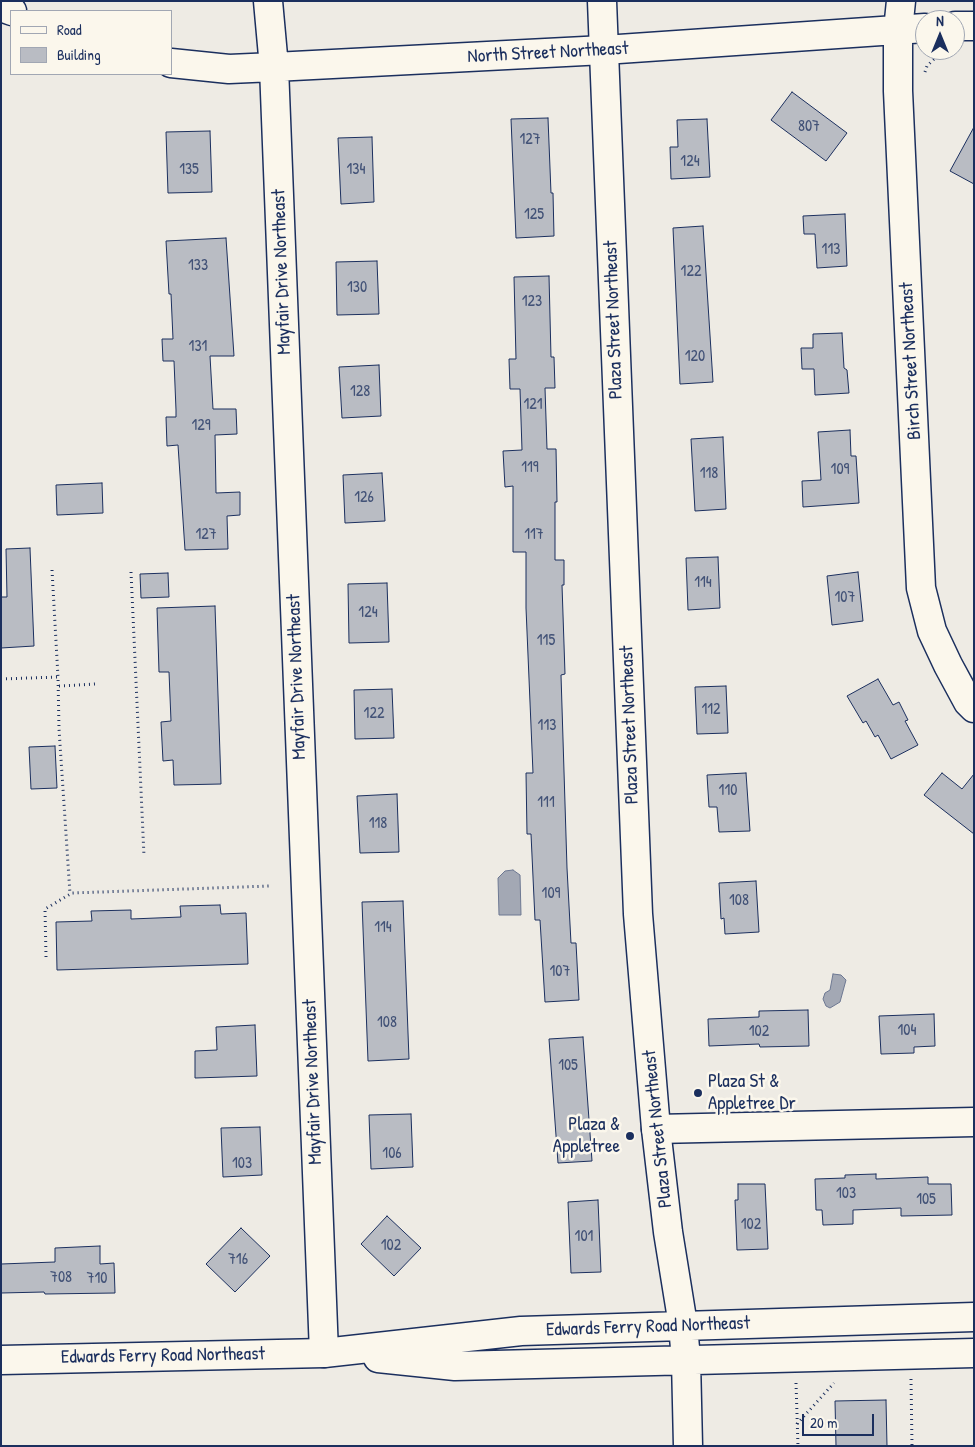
<!DOCTYPE html>
<html>
<head>
<meta charset="utf-8">
<style>
	body { margin:0 }
	#map { position:relative; width:975px; height:1447px; overflow:hidden; background:#eeebe4; font-family:"Patrick Hand",sans-serif }
	canvas { display:block }
	.frame { position:absolute; inset:0; border:2px solid #1b2f5e; pointer-events:none }
	.legend { position:absolute; left:10px; top:10px; width:162px; height:65px; box-sizing:border-box; background:#fbf7ec; border:1px solid #a1a7b3; margin:0; padding:6px 9px; list-style:none; font-size:15px; color:#1b2f5e }
	.legend li { display:flex; align-items:center; gap:10px; height:25px }
	.legend b { width:25px; border:1px solid #a1a7b3 }
	.north { position:absolute; left:915px; top:10px; width:50px; height:50px; box-sizing:border-box; background:#fbf7ec; border:1px solid #a1a7b3; border-radius:50%; rotate:0deg; font-size:14px; font-weight:700; line-height:20px; text-align:center; color:#1b2f5e }
	.north::after { content:''; display:block; margin:auto; width:18px; height:22px; background:#1b2f5e; clip-path:polygon(50% 0,100% 100%,50% 72%,0 100%) }
	.scale { position:absolute; left:802px; top:1414px; width:72px; height:22px; box-sizing:border-box; border:2px solid #1b2f5e; border-top:0; padding-left:6px; font-size:15px; line-height:18px; white-space:nowrap; color:#1b2f5e; -webkit-text-stroke:4px #fbf7ec; paint-order:stroke }
</style>
</head>
<body>
<div id="map">
<canvas width="975" height="1447"></canvas>
<div class="frame"></div>
<ul class="legend">
<li><b style="height:6px;background:#fbf7ec"></b>Road</li>
<li><b style="height:14px;background:#b9bcc3"></b>Building</li>
</ul>
<div class="north">N</div>
<div class="scale">20 m</div>
</div>
<script>
const g = document.querySelector('canvas').getContext('2d');
g.lineJoin = 'round';
function fillPath(path, color) {
  g.fillStyle = color;
  g.fill(path, 'evenodd');
}
function poly(rows) {
  const path = new Path2D();
  for (const r of rows) {
    path.moveTo(r[0], r[1]);
    for (let i = 2; i < r.length; i += 2) path.lineTo(r[i], r[i + 1]);
  }
  return path;
}
function trace(path, color, width, dash) {
  g.strokeStyle = color;
  g.lineWidth = width;
  g.lineCap = dash ? 'butt' : 'round';
  g.setLineDash(dash || []);
  g.stroke(path);
}
function write(font, color, halo, rows, align = 'center') {
  g.font = font + ' "Patrick Hand",sans-serif';
  g.lineWidth = 5;
  g.setLineDash([]);
  g.textBaseline = 'middle';
  g.strokeStyle = halo;
  g.fillStyle = color;
  for (const [text, x, y, turn = 0] of rows) {
    g.save();
    g.translate(x, y);
    g.rotate((+turn || 0) * Math.PI / 180);
    g.textAlign = isNaN(turn) ? turn : align;
    if (halo) g.strokeText(text, 0, 0);
    g.fillText(text, 0, 0);
    g.restore();
  }
}
const water = poly([
	[513,870,520,875,521,915,499,915,498,878,505,871,513,870],
	[833,974,841,975,846,980,840,1002,830,1008,826,1006,823,999,825,993,830,990,833,974]
]);
const building = poly([
	[792,92,847,133,826,161,771,120,792,92],
	[548,118,551,193,553,193,554,236,516,238,511,119,548,118],
	[707,119,710,177,671,179,670,147,678,147,677,120,707,119],
	[974,127,974,184,950,171,974,127],
	[210,131,212,192,168,193,166,132,210,131],
	[372,137,374,202,341,204,338,138,372,137],
	[845,214,847,266,817,268,815,234,804,234,803,216,845,214],
	[703,226,713,382,680,384,673,228,703,226],
	[226,238,234,356,210,356,213,409,236,409,237,434,215,435,216,493,240,492,240,515,227,516,228,549,185,550,178,445,167,446,166,417,176,417,176,410,174,361,163,361,162,339,173,339,171,294,169,294,166,241,226,238],
	[377,261,379,314,337,315,336,262,377,261],
	[549,276,551,357,554,357,555,388,545,388,547,449,556,449,557,502,555,502,555,560,564,560,564,585,562,585,565,674,561,675,567,868,571,943,576,943,579,1000,545,1002,540,920,535,920,531,834,527,834,526,773,533,773,526,608,526,552,513,552,513,486,505,487,503,451,522,450,520,389,510,389,509,359,516,359,514,277,549,276],
	[842,333,844,368,847,370,849,393,815,395,814,369,802,369,801,348,813,348,813,334,842,333],
	[379,365,381,416,342,418,339,367,379,365],
	[850,430,851,456,856,456,859,503,803,507,802,481,821,480,818,432,850,430],
	[723,437,726,509,695,511,691,439,723,437],
	[382,473,385,521,345,523,343,475,382,473],
	[102,483,103,513,57,515,56,485,102,483],
	[30,548,34,646,1,648,1,597,7,597,6,549,30,548],
	[718,557,720,608,688,610,686,558,718,557],
	[858,572,863,621,832,625,827,576,858,572],
	[168,573,169,597,141,598,140,574,168,573],
	[387,583,389,642,349,643,348,584,387,583],
	[215,606,221,784,174,785,173,760,163,761,161,722,171,721,169,672,159,672,157,608,215,606],
	[878,679,893,705,899,702,908,720,905,721,918,745,891,759,878,735,875,737,866,721,863,723,847,696,878,679],
	[726,686,728,733,697,734,695,687,726,686],
	[392,689,394,738,355,739,354,690,392,689],
	[55,746,57,788,31,789,29,747,55,746],
	[746,773,750,831,719,832,717,807,709,807,707,775,746,773],
	[942,773,962,789,974,774,974,834,924,795,942,773],
	[397,794,399,852,360,853,357,796,397,794],
	[756,881,759,932,725,934,724,918,721,919,719,883,756,881],
	[403,901,409,1059,368,1061,362,902,403,901],
	[220,905,221,914,246,913,248,964,57,970,56,922,92,921,91,911,131,910,131,919,181,917,180,906,220,905],
	[808,1010,809,1046,760,1047,759,1044,709,1046,708,1019,759,1017,759,1011,808,1010],
	[934,1014,935,1046,914,1047,914,1053,881,1054,879,1016,934,1014],
	[255,1025,257,1076,195,1078,195,1051,217,1050,216,1027,255,1025],
	[583,1037,592,1161,558,1163,549,1039,583,1037],
	[411,1114,413,1167,371,1169,369,1115,411,1114],
	[260,1127,262,1175,223,1177,221,1128,260,1127],
	[876,1174,876,1179,928,1177,928,1184,951,1184,952,1215,901,1216,901,1208,853,1210,853,1224,823,1225,822,1210,816,1210,815,1179,845,1178,845,1175,876,1174],
	[738,1184,765,1184,768,1249,737,1250,735,1200,738,1200,738,1184],
	[598,1200,601,1272,571,1273,568,1202,598,1200],
	[387,1216,421,1248,394,1276,361,1244,387,1216],
	[241,1228,270,1256,235,1292,206,1264,241,1228],
	[100,1246,100,1264,114,1263,115,1293,45,1294,44,1292,1,1293,1,1264,55,1262,55,1248,100,1246],
	[886,1400,887,1446,836,1446,835,1401,886,1400]
]);
const path = poly([
	[925,72,927,66,938,55,947,51],
	[52,570,58,677],
	[131,572,144,856],
	[1,679,58,677,59,729,70,894],
	[59,686,96,684],
	[46,957,45,909,72,893,270,886],
	[911,1379,912,1446],
	[796,1383,798,1446],
	[797,1424,834,1383]
]);
const minor = poly([
	[268,1,274,67,324,1353],
	[901,1,898,30,898,91,921,588,932,631,948,665,968,702,974,708],
	[1,7,12,11],
	[955,26,974,26],
	[171,63,229,69,274,67,604,50,925,28],
	[656,1129,974,1122]
]);
const secondary = poly([
	[602,1,638,914,656,1129,668,1232,683,1325,686,1360,688,1446],
	[378,1358,455,1366,974,1353],
	[1,1360,324,1353,521,1331,974,1317]
]);
const markers = [
	[698,1093,5,"#1b2f5e"],
	[630,1136,5,"#1b2f5e"]
];
const numberNames = [
	["807",809,127],
	["127",530,140],
	["124",690,162],
	["135",189,170],
	["134",356,170],
	["125",534,215],
	["113",831,250],
	["133",198,266],
	["122",691,272],
	["130",357,288],
	["123",532,302],
	["131",198,347],
	["120",695,357],
	["128",360,392],
	["121",533,405],
	["129",201,426],
	["119",530,468],
	["109",840,470],
	["118",709,474],
	["126",364,498],
	["127",206,535],
	["117",534,535],
	["114",703,583],
	["107",845,598],
	["124",368,613],
	["115",546,641],
	["112",711,710],
	["122",374,714],
	["113",547,726],
	["110",728,791],
	["111",546,803],
	["118",378,824],
	["109",551,894],
	["108",739,901],
	["114",383,928],
	["107",560,972],
	["108",387,1023],
	["104",907,1031],
	["102",759,1032],
	["105",568,1066],
	["106",392,1154],
	["103",242,1164],
	["103",846,1194],
	["105",926,1200],
	["102",751,1225],
	["101",584,1237],
	["102",391,1246],
	["716",238,1260],
	["708",61,1278],
	["710",97,1279]
];
const streetNames = [
	["North Street Northeast",548,53,-3],
	["Mayfair Drive Northeast",282,272,-92],
	["Plaza Street Northeast",614,320,-92],
	["Birch Street Northeast",911,361,-93],
	["Mayfair Drive Northeast",297,677,-92],
	["Plaza Street Northeast",630,725,-92],
	["Mayfair Drive Northeast",313,1082,-92],
	["Plaza Street Northeast",658,1129,-96],
	["Edwards Ferry Road Northeast",648,1327,-2],
	["Edwards Ferry Road Northeast",163,1356,-1]
];
const poiNames = [
	["Plaza St &",708,1082],
	["Appletree Dr",708,1104],
	["Plaza &",620,1125,"right"],
	["Appletree",620,1147,"right"]
];
fillPath(water, '#a3a8b4');
trace(water, '#6d7892', 1);
fillPath(building, '#b9bcc3');
trace(building, '#1b2f5e', 1);
trace(minor, '#1b2f5e', 31);
trace(secondary, '#1b2f5e', 31);
trace(path, '#1b2f5e', 3, [1, 4]);
trace(minor, '#fbf7ec', 28);
trace(secondary, '#fbf7ec', 28);
for (const [x, y, r, color] of markers) {
  const dot = new Path2D();
  dot.arc(x, y, r, 0, 2 * Math.PI);
  g.fillStyle = color;
  g.fill(dot);
  trace(dot, '#fbf7ec', 2);
}
write('16px', '#425277', null, numberNames);
write('19px', '#1b2f5e', '#fbf7ec', streetNames);
write('19px', '#1b2f5e', '#fbf7ec', poiNames, 'left');
</script>
</body>
</html>
